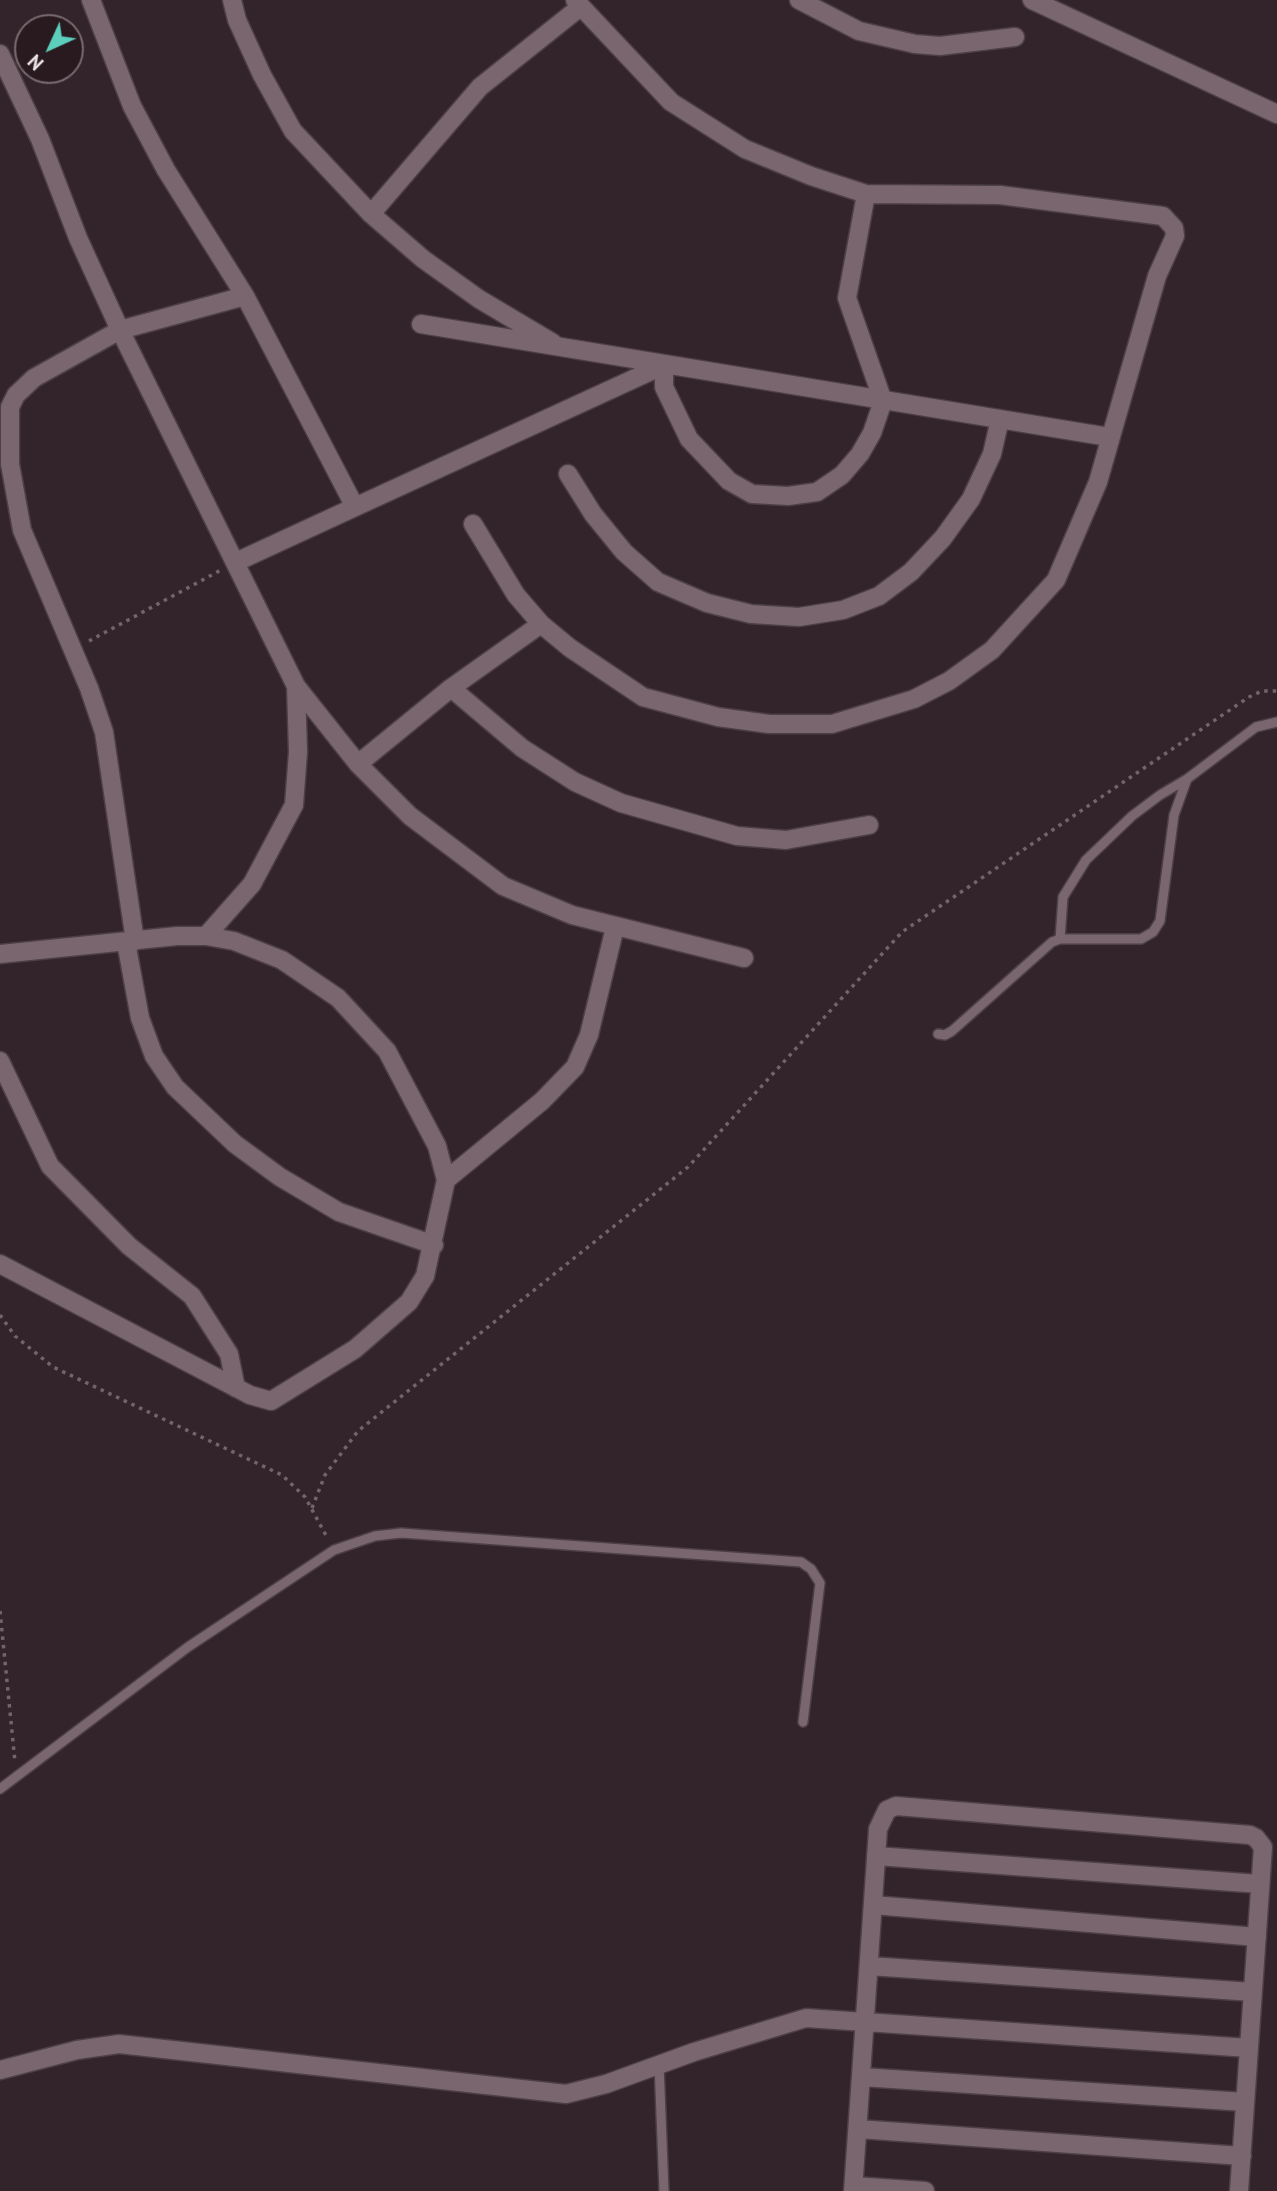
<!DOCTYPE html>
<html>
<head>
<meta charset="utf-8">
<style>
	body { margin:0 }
	#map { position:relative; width:1277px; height:2191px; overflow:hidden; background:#33232a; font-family:"PT Sans",sans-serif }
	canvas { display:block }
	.north { position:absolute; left:14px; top:14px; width:70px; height:70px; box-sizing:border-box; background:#291a20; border:2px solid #776a6f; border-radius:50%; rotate:225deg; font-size:19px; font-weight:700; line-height:28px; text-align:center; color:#ece2e6 }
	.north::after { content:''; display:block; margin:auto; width:24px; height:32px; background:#5bcebc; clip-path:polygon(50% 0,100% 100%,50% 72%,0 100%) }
</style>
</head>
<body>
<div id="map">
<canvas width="1277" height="2191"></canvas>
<div class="north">N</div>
</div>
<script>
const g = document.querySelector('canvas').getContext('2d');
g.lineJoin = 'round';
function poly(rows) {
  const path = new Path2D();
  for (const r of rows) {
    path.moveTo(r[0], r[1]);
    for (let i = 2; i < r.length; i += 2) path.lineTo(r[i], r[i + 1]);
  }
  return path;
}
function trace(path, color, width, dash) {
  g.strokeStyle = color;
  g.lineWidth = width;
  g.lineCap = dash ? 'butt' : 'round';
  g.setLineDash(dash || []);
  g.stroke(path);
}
const path = poly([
	[89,641,221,570],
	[0,1315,15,1336,53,1367,282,1475,305,1497,328,1539],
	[312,1508,325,1475,358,1431,688,1167,902,932,1249,697,1262,691,1277,691],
	[0,1611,15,1762]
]);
const lane = poly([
	[1060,939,1063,897,1086,860,1132,816,1160,795,1187,779,1256,727,1277,722],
	[938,1034,945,1035,952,1031,1052,942,1060,939,1141,939,1153,932,1160,921,1174,815,1187,779],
	[0,1789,188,1647,334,1550,375,1536,401,1533,801,1562,811,1569,820,1583,803,1722],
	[659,2064,664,2191]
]);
const street = poly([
	[91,0,132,106,166,170,245,296,355,507,664,365,664,387,689,439,729,481,752,494,788,496,817,492,842,475,860,454,872,433,883,401,847,298,866,194],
	[232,0,237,20,262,75,293,131,371,214,423,259,479,299,553,343],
	[799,0,859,31,915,44,940,46,1015,37],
	[1032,0,1277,114],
	[0,54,40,139,78,238,120,330,296,686,358,764,410,816,503,886,572,915,744,958],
	[371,214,480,87,579,8],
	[421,324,1109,437],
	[568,474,593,514,624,552,658,582,707,603,751,614,799,617,843,610,879,596,911,572,943,538,971,499,992,454,1000,419],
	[473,524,516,595,541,624,570,648,643,697,718,717,769,724,832,724,914,699,949,681,992,650,1056,580,1098,482,1157,276,1175,236,1174,228,1163,216,1000,195,866,194,811,176,745,149,671,102,575,0],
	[236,562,355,507],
	[451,688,522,748,575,782,621,803,737,836,786,840,869,825],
	[358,764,451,688,541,624],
	[206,936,252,884,294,805,298,752,296,686],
	[135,941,104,732,89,688,22,530,10,464,10,407,16,395,34,378,120,330,245,296],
	[126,942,140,1018,154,1056,175,1087,235,1144,280,1177,339,1212,434,1245],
	[0,954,177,936,206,936,234,941,282,960,338,998,387,1051,437,1146,446,1180,425,1276,409,1302,355,1349,271,1401,250,1395,0,1264],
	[0,1061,50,1166,129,1246,192,1296,229,1354,236,1388],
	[446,1180,542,1101,575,1067,589,1035,615,927],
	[876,1856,1260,1884],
	[873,1905,1257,1937],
	[869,1966,1253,1992],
	[0,2070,77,2050,119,2044,566,2094,606,2084,694,2052,806,2018,1249,2048],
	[861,2077,1245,2102],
	[858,2129,1242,2156],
	[854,2186,925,2191],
	[853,2191,878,1829,887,1810,896,1806,1250,1835,1256,1838,1263,1847,1239,2191]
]);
trace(lane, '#4c3f46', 12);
trace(street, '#4c3f46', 21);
trace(path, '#72646a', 3.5, [3.5, 5]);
trace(lane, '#79666e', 9);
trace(street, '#79666e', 18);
</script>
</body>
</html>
